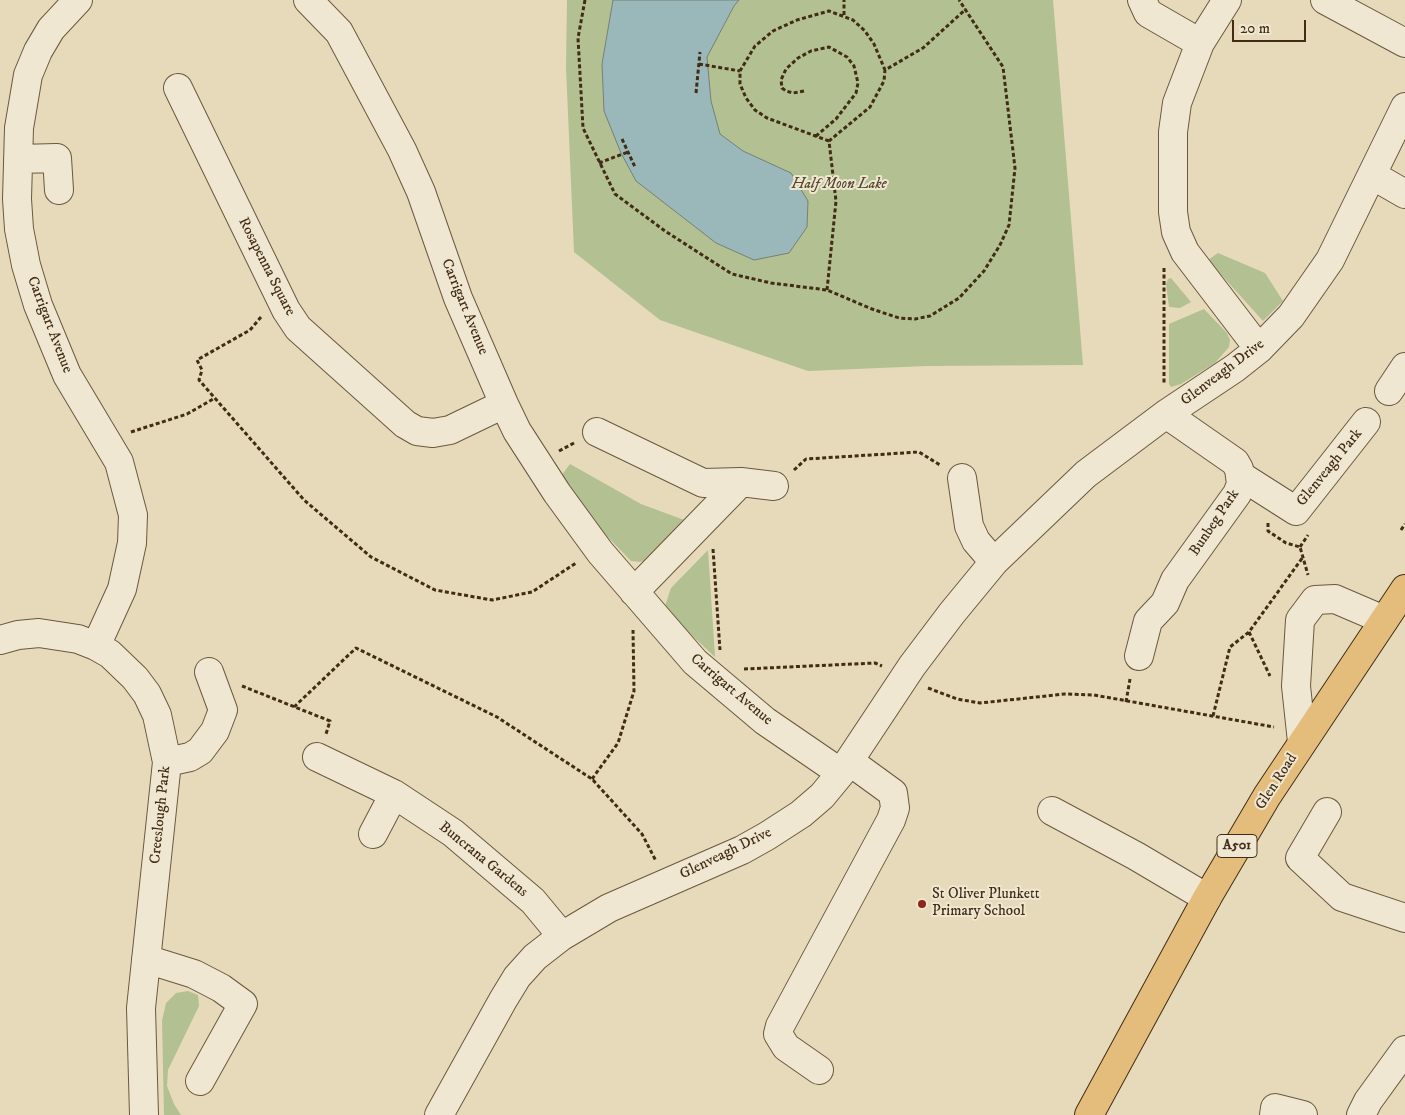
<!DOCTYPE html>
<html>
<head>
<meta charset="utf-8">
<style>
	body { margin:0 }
	#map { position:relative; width:1405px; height:1115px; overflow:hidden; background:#e7daba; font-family:"IM FELL DW Pica",serif }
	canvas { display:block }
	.scale { position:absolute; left:1232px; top:20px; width:74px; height:22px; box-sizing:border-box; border:2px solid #422c15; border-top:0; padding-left:6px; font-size:15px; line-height:18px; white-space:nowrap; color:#422c15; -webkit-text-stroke:4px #efe7d2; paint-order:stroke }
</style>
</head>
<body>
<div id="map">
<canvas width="1405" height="1115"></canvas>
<div class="scale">20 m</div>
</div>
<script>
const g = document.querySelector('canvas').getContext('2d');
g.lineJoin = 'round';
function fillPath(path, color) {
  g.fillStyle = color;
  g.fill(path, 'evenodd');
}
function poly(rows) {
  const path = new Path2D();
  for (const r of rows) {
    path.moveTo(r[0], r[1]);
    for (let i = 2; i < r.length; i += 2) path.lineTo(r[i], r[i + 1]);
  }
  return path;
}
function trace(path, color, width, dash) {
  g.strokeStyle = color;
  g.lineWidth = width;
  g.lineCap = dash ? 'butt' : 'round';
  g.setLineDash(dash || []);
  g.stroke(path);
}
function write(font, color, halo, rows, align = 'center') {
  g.font = font + ' "IM FELL DW Pica",serif';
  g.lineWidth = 4;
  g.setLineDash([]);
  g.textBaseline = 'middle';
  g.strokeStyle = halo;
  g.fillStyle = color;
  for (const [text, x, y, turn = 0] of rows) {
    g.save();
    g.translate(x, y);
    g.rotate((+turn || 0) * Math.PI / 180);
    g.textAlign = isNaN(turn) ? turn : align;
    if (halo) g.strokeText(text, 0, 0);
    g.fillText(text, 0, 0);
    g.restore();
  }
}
const green = poly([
	[567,0,1053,0,1083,365,927,366,808,371,660,320,574,252,566,67],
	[1218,253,1265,273,1283,301,1263,321,1208,260],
	[1171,278,1191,302,1180,308,1169,307,1166,284,1168,279],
	[1204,309,1227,333,1230,340,1229,347,1215,363,1181,384,1171,387,1169,384,1169,324],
	[570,464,641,504,687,521,650,559,640,562,631,561,602,531,561,476],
	[708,550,715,657,668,613,665,606,671,588],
	[188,991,198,995,199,1006,168,1070,167,1086,174,1104,181,1115,164,1115,162,1021,166,1003,176,993]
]);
const water = poly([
	[613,0,739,0,734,6,707,57,711,101,720,134,743,151,791,173,808,201,807,227,789,253,754,260,716,243,636,181,621,153,604,111,602,64,613,0]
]);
const path = poly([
	[585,0,578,38,583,128,615,194,665,231,732,274,771,283,827,290,872,309,899,318,915,319,930,316,959,298,984,271,1000,245,1009,225,1015,168,1003,67,959,0],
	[844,15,844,0],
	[699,64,740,71],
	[804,91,793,93,786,91,782,88,781,80,786,69,798,58,811,51,829,47,847,57,854,66,858,83,856,93,836,119,816,136],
	[696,93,700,52],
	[622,139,635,167],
	[829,141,767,118,755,110,746,98,740,84,740,71,755,46,773,31,797,20,829,11,853,20,865,31,874,44,885,70],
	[599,163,628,152],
	[1164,268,1164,384],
	[827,290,836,201,829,141,870,107,884,81,885,70,923,48,966,9],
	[261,317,250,330,197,360,202,370,199,380,304,500,371,557,435,590,492,600,532,592,576,563],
	[131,432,187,414,215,398],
	[559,451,574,443],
	[794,470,806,459,919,452,940,465],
	[1268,523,1268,531,1286,543,1300,547,1308,575],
	[1401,530,1405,524],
	[1300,547,1308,535],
	[713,549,720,650],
	[1249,632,1270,676],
	[744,669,875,663,882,666],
	[242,686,330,721,326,734],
	[928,688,957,699,980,703,1065,694,1094,695,1274,727],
	[1126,702,1130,679],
	[294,707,356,648,497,717,592,779,642,834,656,861],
	[1213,716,1230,647,1249,632,1303,557],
	[592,779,618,743,634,691,633,630]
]);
const minor = poly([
	[78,0,51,29,38,51,28,75,19,128,17,199,19,229,26,265,38,305,67,375,119,462,133,515,132,543,122,589,96,646],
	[308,0,339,32,402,150,421,192,458,298,504,404,517,431,557,493,600,552,695,662,765,721,841,773],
	[1142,0,1148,13,1200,43],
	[1227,0,1200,43,1177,103,1173,132,1173,212,1176,232,1185,252,1259,349],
	[1325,0,1405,43],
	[178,88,286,310,298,328,405,424,417,431,433,433,450,430,504,404],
	[18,159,57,158,59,190],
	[1372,175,1405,194],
	[1389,391,1405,367],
	[597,432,703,483,741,482,774,486],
	[1241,476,1296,511,1366,422],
	[962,478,969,526,976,541,994,562],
	[634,592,741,482],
	[0,640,18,635,39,633,78,639,96,646,110,654,135,678,147,694,157,715,167,762,141,1008,144,1115],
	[1139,656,1148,621,1165,603,1175,580,1237,494,1241,484,1239,469,1235,462,1166,414],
	[1302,742,1296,686,1300,620,1315,600,1335,599,1384,620],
	[317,757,394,794,453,833,533,901,562,936],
	[167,762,190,757,200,751,215,731,223,710,209,672],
	[1052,811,1136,856,1207,898],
	[1327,812,1300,858,1342,897,1405,918],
	[373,834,394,794],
	[146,959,194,974,221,988,243,1004,200,1081],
	[819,1070,786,1047,778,1034,780,1026,891,820,895,808,893,793,849,761],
	[439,1115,503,1000,517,977,535,957,562,936,609,908,742,850,767,836,801,814,822,796,841,773,912,666,952,613,994,562,1086,474,1166,414,1235,368,1259,349,1291,316,1330,260,1405,107],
	[1274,1115,1275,1108,1303,1115],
	[1361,1115,1368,1101,1405,1050]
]);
const major = poly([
	[1089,1115,1207,898,1267,796,1405,589]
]);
const markers = [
	[922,904,5,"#8f2418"]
];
const shields = [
	[1237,846,40]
];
const shieldNames = [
	["A501",1237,846]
];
const parkNames = [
	["Half Moon Lake",839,185]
];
const streetNames = [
	["Rosapenna Square",266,267,63],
	["Carrigart Avenue",464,307,68],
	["Carrigart Avenue",49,325,69],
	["Glenveagh Drive",1223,373,-37],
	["Glenveagh Park",1330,468,-51],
	["Bunbeg Park",1215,523,-56],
	["Carrigart Avenue",731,690,40],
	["Glen Road",1277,782,-57],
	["Creeslough Park",161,815,-84],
	["Glenveagh Drive",726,854,-26],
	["Buncrana Gardens",483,860,39]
];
const poiNames = [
	["St Oliver Plunkett",932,895],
	["Primary School",932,912]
];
fillPath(green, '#b2c092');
fillPath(water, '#9ab8b9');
trace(water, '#778077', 1);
trace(minor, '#6b583e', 30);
trace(major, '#422c15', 30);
trace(path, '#422c15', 3, [4, 2.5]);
trace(minor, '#efe7d2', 28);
trace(major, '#e4bd7d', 28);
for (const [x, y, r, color] of markers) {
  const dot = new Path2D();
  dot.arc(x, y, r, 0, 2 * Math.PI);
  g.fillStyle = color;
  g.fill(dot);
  trace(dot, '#efe7d2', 2);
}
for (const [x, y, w] of shields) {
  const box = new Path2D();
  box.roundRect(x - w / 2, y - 11.5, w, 23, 4);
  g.fillStyle = '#efe7d2';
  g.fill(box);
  trace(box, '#422c15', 1);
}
write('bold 14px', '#422c15', null, shieldNames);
write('italic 15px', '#584a2e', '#efe7d2', parkNames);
write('15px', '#422c15', '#efe7d2', streetNames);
write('15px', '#422c15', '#efe7d2', poiNames, 'left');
</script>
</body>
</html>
